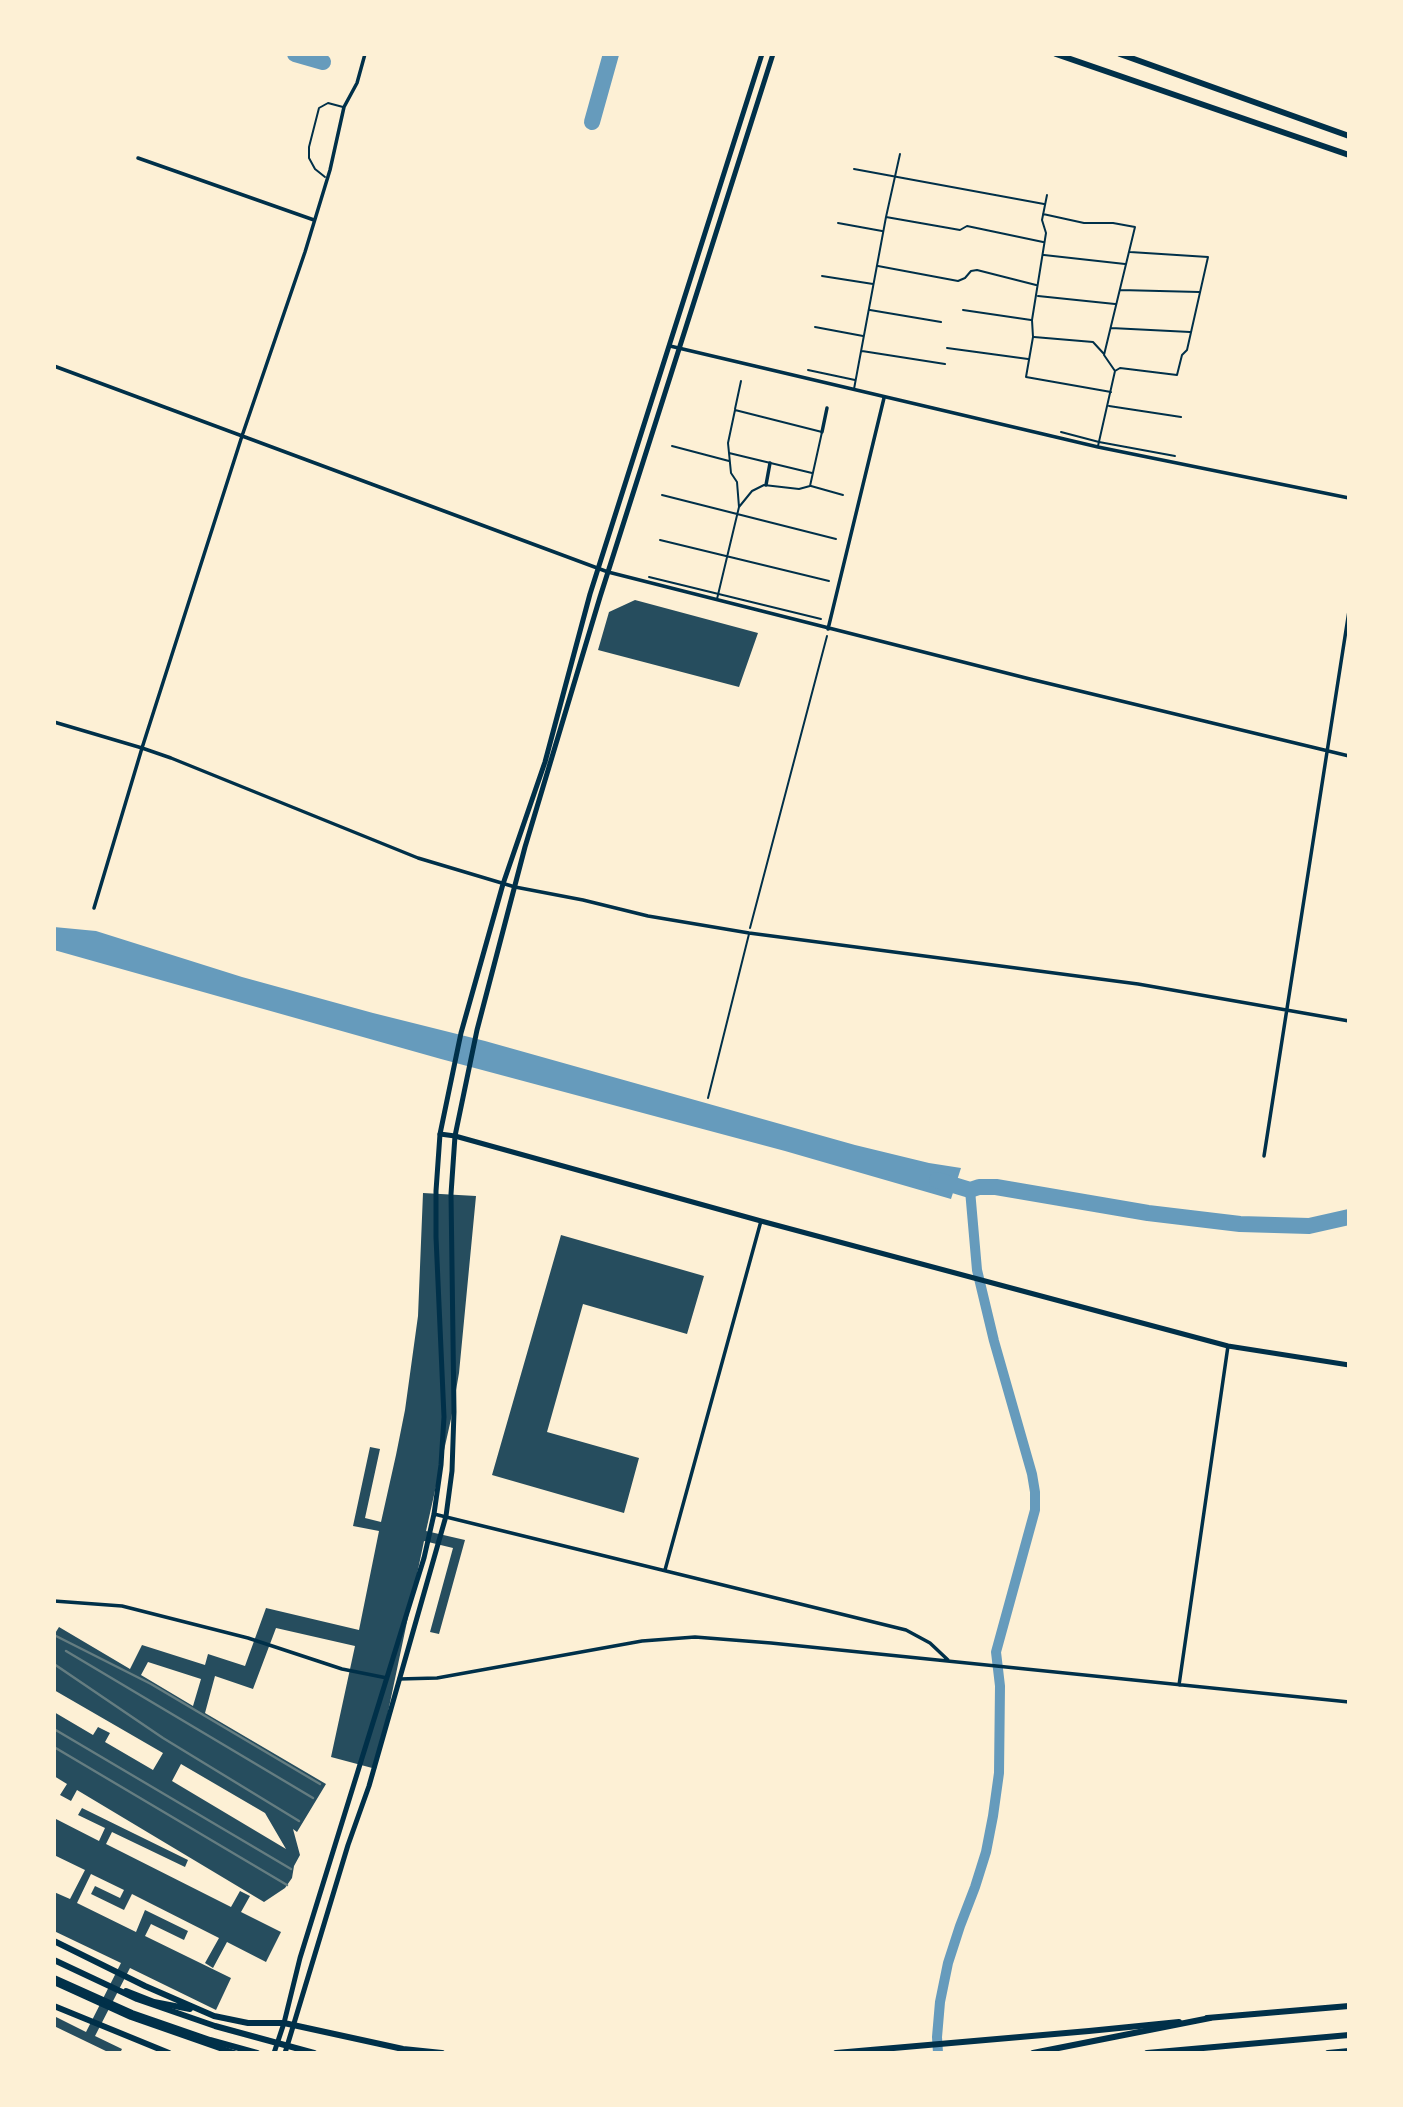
<!DOCTYPE html>
<html>
<head>
<meta charset="utf-8">
<style>
	body { margin:0 }
	#map { position:relative; width:1403px; height:2107px; overflow:hidden; background:#fdf0d5; font-family:Georgia,serif }
	canvas { display:block }
	.frame { position:absolute; inset:0; border:56px solid #fdf0d5; pointer-events:none }
</style>
</head>
<body>
<div id="map">
<canvas width="1403" height="2107"></canvas>
<div class="frame"></div>
</div>
<script>
const g = document.querySelector('canvas').getContext('2d');
g.lineJoin = 'round';
function fillPath(path, color) {
  g.fillStyle = color;
  g.fill(path, 'evenodd');
}
function poly(rows) {
  const path = new Path2D();
  for (const r of rows) {
    path.moveTo(r[0], r[1]);
    for (let i = 2; i < r.length; i += 2) path.lineTo(r[i], r[i + 1]);
  }
  return path;
}
function trace(path, color, width, dash) {
  g.strokeStyle = color;
  g.lineWidth = width;
  g.lineCap = dash ? 'butt' : 'round';
  g.setLineDash(dash || []);
  g.stroke(path);
}
const water = poly([
	[54,927,96,931,242,977,373,1013,485,1041,855,1145,929,1163,961,1168,951,1199,785,1151,441,1059,54,950]
]);
const canal = poly([
	[938,2053,937,2037,940,2002,948,1963,960,1926,975,1887,986,1852,993,1816,999,1773,1000,1686,996,1652,1035,1510,1035,1492,1032,1474,994,1341,977,1270,970,1190]
]);
const river = poly([
	[295,54,323,62],
	[592,122,611,54],
	[937,1180,970,1190,979,1187,996,1187,1148,1213,1240,1224,1309,1226,1349,1217]
]);
const building = poly([
	[635,600,758,633,739,687,598,650,609,612],
	[423,1193,476,1196,459,1373,451,1419,426,1531,465,1540,439,1634,430,1632,453,1548,424,1541,376,1769,331,1757,355,1646,276,1628,253,1689,215,1676,205,1713,326,1784,297,1832,293,1829,300,1855,294,1866,292,1878,285,1888,264,1902,77,1790,71,1801,60,1795,67,1784,54,1776,54,1712,93,1735,98,1727,110,1733,105,1742,153,1770,163,1753,54,1690,54,1635,59,1627,130,1669,142,1645,205,1665,208,1654,245,1666,266,1608,359,1630,379,1531,353,1526,370,1447,380,1449,365,1518,381,1522,396,1455,405,1410,418,1316],
	[148,1662,201,1679,193,1706,141,1675],
	[181,1764,265,1813,286,1849,172,1781],
	[561,1235,704,1276,687,1334,583,1304,547,1432,639,1458,624,1513,492,1475],
	[82,1808,188,1860,185,1867,112,1832,106,1844,231,1907,240,1891,250,1896,241,1912,281,1932,266,1962,227,1942,213,1968,205,1963,219,1938,132,1894,124,1910,91,1894,95,1886,120,1898,124,1890,91,1874,77,1903,136,1932,145,1910,188,1931,184,1940,151,1924,145,1936,231,1978,216,2010,130,1968,95,2036,122,2049,120,2053,110,2053,54,2026,54,2016,86,2032,121,1963,54,1931,54,1892,70,1899,85,1870,54,1855,54,1818,99,1841,105,1828,78,1815]
]);
const path = poly([
	[750,928,827,636]
]);
const service = poly([
	[854,169,1044,204],
	[325,177,315,169,309,158,309,147,319,108,328,103,343,107],
	[1047,195,1042,220,1046,233,1032,320,1033,337,1026,377,1111,392],
	[1043,214,1084,223,1113,223,1135,227,1104,355,1115,371,1098,446],
	[886,217,960,230,967,226,1043,242],
	[838,223,882,231],
	[1044,255,1125,264],
	[878,266,958,281,965,278,971,271,977,270,1036,285],
	[822,276,873,284],
	[1120,290,1199,292],
	[1038,296,1115,304],
	[870,310,941,322],
	[963,310,1031,320],
	[815,327,863,336],
	[1111,328,1190,332],
	[1034,337,1093,342,1104,354],
	[947,348,1028,359],
	[862,351,945,364],
	[808,370,855,380],
	[1115,371,1120,368,1177,375,1182,355,1187,350,1208,257,1130,252],
	[854,389,886,217,900,154],
	[1109,406,1181,417],
	[735,409,741,381],
	[1061,432,1099,442,1175,456],
	[672,446,729,461],
	[729,453,812,473],
	[811,486,843,495],
	[662,495,836,539],
	[660,540,829,581],
	[649,577,821,619],
	[717,599,739,507,752,491,764,485,799,489,810,486,822,432,735,410,728,443,731,473,737,482,739,507],
	[708,1098,749,934]
]);
const minor = poly([
	[138,158,314,220],
	[670,346,1098,447,1349,498],
	[54,366,608,572,1030,679,1349,756],
	[822,432,827,408],
	[766,485,770,463],
	[828,629,884,398],
	[54,722,142,748,171,758,418,858,515,887,583,900,648,916,749,933,1138,984,1349,1021],
	[94,908,142,748,242,436,305,252,330,170,344,107,357,83,365,54],
	[1264,1156,1349,611],
	[434,1514,906,1630,930,1643,948,1660],
	[665,1570,761,1221],
	[54,1601,122,1606,248,1638,342,1669,387,1678],
	[399,1679,437,1678,642,1641,695,1637,771,1643,1349,1702],
	[1179,1685,1228,1346]
]);
const tertiary = poly([
	[440,1134,455,1136,761,1221,1228,1346,1349,1365]
]);
const secondary = poly([
	[274,2053,284,2023,300,1958,424,1558,434,1514,441,1465,444,1417,436,1237,436,1191,440,1134,461,1033,503,884,545,762,590,594,762,54],
	[285,2053,348,1845,369,1786,446,1516,452,1471,454,1412,451,1194,455,1136,477,1030,525,847,600,597,773,54]
]);
const primary = poly([
	[1056,54,1349,155],
	[1120,54,1349,136],
	[54,1941,145,1986,214,2016,248,2023,284,2023,403,2049,442,2053],
	[54,1982,131,2017,234,2053],
	[126,1991,154,2002,190,2009],
	[54,2006,169,2053],
	[1207,2018,1349,2006],
	[836,2053,1089,2031,1179,2022]
]);
const trunk = poly([
	[54,1960,137,1999,215,2026,314,2053],
	[54,1978,132,2013,210,2040,257,2053],
	[1033,2053,1210,2018],
	[1147,2053,1349,2035],
	[1328,2053,1349,2051]
]);
const rail = poly([
	[54,1635,151,1684,320,1784],
	[66,1651,313,1798],
	[54,1664,163,1738,299,1821],
	[54,1729,291,1869],
	[54,1747,287,1885]
]);
fillPath(water, '#669bbc');
trace(canal, '#669bbc', 10);
trace(river, '#669bbc', 16);
fillPath(building, '#264d5e');
trace(path, '#003049', 2);
trace(service, '#003049', 2);
trace(minor, '#003049', 3.5);
trace(tertiary, '#003049', 5);
trace(secondary, '#003049', 5);
trace(primary, '#003049', 6);
trace(trunk, '#003049', 6);
trace(rail, '#657d81', 2.5);
</script>
</body>
</html>
